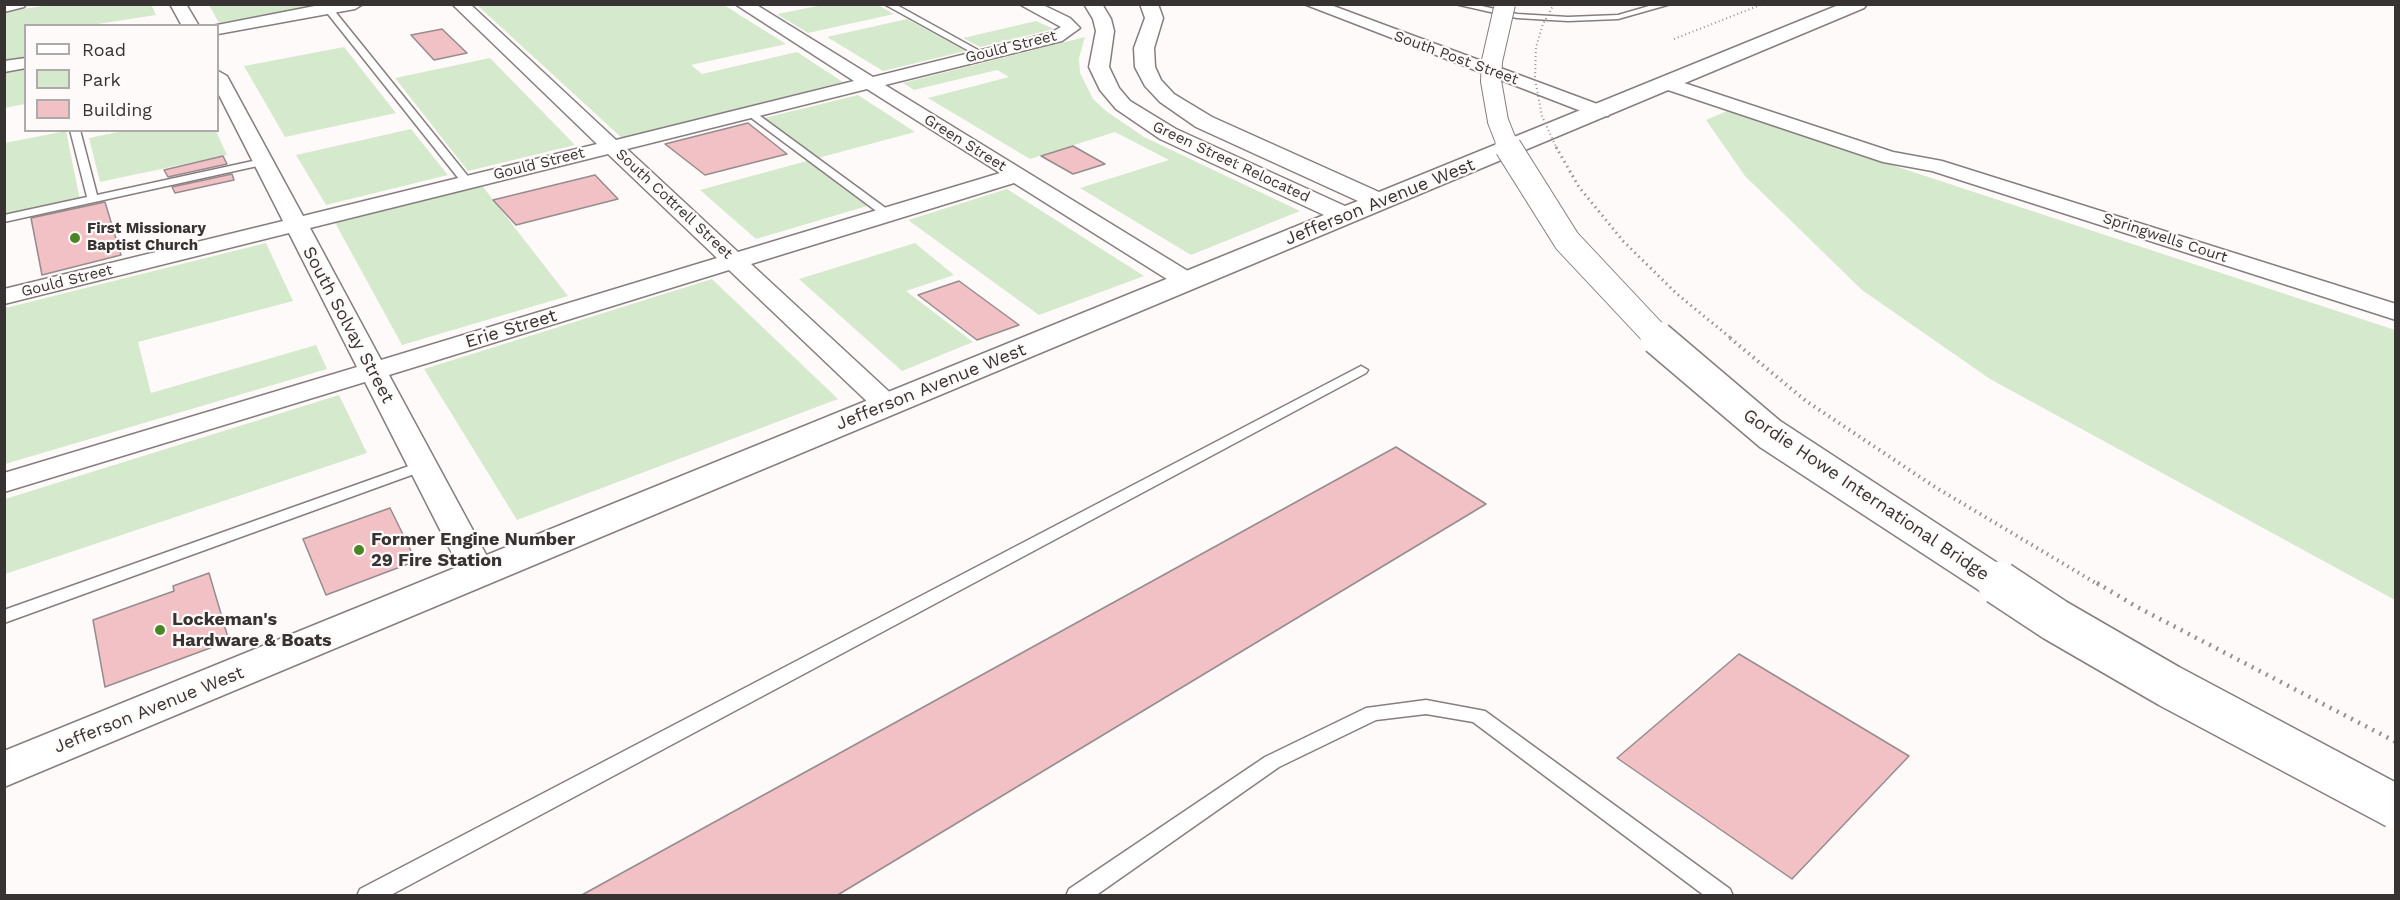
<!DOCTYPE html>
<html>
<head>
<meta charset="utf-8">
<style>
	body { margin:0 }
	#map { position:relative; width:2400px; height:900px; overflow:hidden; background:#fffafa; font-family:"Work Sans",sans-serif }
	canvas { display:block }
	.frame { position:absolute; inset:0; border:6px solid #373333; pointer-events:none }
	.legend { position:absolute; left:24px; top:24px; width:195px; height:108px; box-sizing:border-box; background:#fffafa; border:2px solid #afaaaa; margin:0; padding:8px 10px; list-style:none; font-size:18px; color:#373333 }
	.legend li { display:flex; align-items:center; gap:12px; height:30px }
	.legend b { width:30px; border:2px solid #afaaaa }
</style>
</head>
<body>
<div id="map">
<canvas width="2400" height="900"></canvas>
<div class="frame"></div>
<ul class="legend">
<li><b style="height:8px;background:#fff"></b>Road</li>
<li><b style="height:16px;background:#d5e9cc"></b>Park</li>
<li><b style="height:16px;background:#f1c1c6"></b>Building</li>
</ul>
</div>
<script>
const g = document.querySelector('canvas').getContext('2d');
g.lineJoin = 'round';
function fillPath(path, color) {
  g.fillStyle = color;
  g.fill(path, 'evenodd');
}
function poly(rows) {
  const path = new Path2D();
  for (const r of rows) {
    path.moveTo(r[0], r[1]);
    for (let i = 2; i < r.length; i += 2) path.lineTo(r[i], r[i + 1]);
  }
  return path;
}
function trace(path, color, width, dash) {
  g.strokeStyle = color;
  g.lineWidth = width;
  g.lineCap = dash ? 'butt' : 'round';
  g.setLineDash(dash || []);
  g.stroke(path);
}
function write(font, color, halo, rows, align = 'center') {
  g.font = font + ' "Work Sans",sans-serif';
  g.lineWidth = 4.5;
  g.setLineDash([]);
  g.textBaseline = 'middle';
  g.strokeStyle = halo;
  g.fillStyle = color;
  for (const [text, x, y, turn = 0] of rows) {
    g.save();
    g.translate(x, y);
    g.rotate((+turn || 0) * Math.PI / 180);
    g.textAlign = isNaN(turn) ? turn : align;
    if (halo) g.strokeText(text, 0, 0);
    g.fillText(text, 0, 0);
    g.restore();
  }
}
const green = poly([
	[151,4,156,15,91,25,26,26,25,57,5,61,4,12,49,5],
	[314,4,315,6,219,23,209,5],
	[876,4,894,14,808,33,777,14,823,5],
	[477,5,724,5,786,44,691,65,702,74,797,52,843,82,623,139],
	[907,19,966,51,883,71,827,37],
	[1036,21,1054,29,980,47,963,38],
	[1085,37,1079,58,1080,73,1093,99,1106,111,1144,137,1300,211,1191,255,1080,188,1169,160,1115,132,1030,159,928,98,1009,77,997,70,914,90,903,83],
	[344,47,396,113,285,137,244,66],
	[490,58,575,145,468,171,395,78],
	[25,68,25,104,5,108,5,72],
	[858,95,915,132,818,158,764,118],
	[1727,111,2395,330,2395,600,1990,379,1862,290,1745,176,1706,120],
	[411,129,448,175,326,205,296,155],
	[128,130,216,131,227,155,100,182,89,138],
	[66,131,80,200,5,217,4,143],
	[807,161,867,206,756,239,700,190],
	[480,183,568,296,402,345,333,219],
	[1007,189,1144,276,1039,315,908,220],
	[266,243,293,301,138,342,151,393,316,345,327,369,5,464,5,308],
	[915,243,954,275,906,291,973,342,902,371,799,279],
	[712,279,838,399,517,520,424,369],
	[339,395,367,453,5,574,5,499]
]);
const building = poly([
	[442,29,467,53,434,60,411,35,442,29],
	[748,123,787,154,705,175,665,144,748,123],
	[1073,146,1105,164,1073,174,1041,156,1073,146],
	[223,156,227,164,168,177,164,170,223,156],
	[232,174,234,180,175,193,172,187,232,174],
	[595,175,618,199,516,225,493,200,595,175],
	[105,202,121,255,42,275,31,218,105,202],
	[959,281,1019,325,977,340,918,295,959,281],
	[1396,447,1486,504,836,896,580,896,1396,447],
	[390,508,416,561,326,595,303,539,390,508],
	[209,573,229,641,105,687,93,620,174,591,173,586,209,573],
	[1739,654,1909,756,1792,879,1617,758,1739,654]
]);
const path = poly([
	[1674,39,1763,4]
]);
const lane = poly([
	[320,4,329,4,471,180,471,184,463,184,320,4],
	[884,4,895,4,987,55,980,57,884,4],
	[1455,4,1473,4,1517,14,1568,17,1618,15,1656,4,1671,4,1618,19,1568,21,1517,18,1455,4],
	[746,110,752,110,891,212,891,216,883,216,746,114,746,110],
	[70,130,80,130,97,195,262,159,267,162,262,165,4,222,4,215,87,197,70,130],
	[1361,366,1368,370,1366,373,389,896,357,896,360,889,1361,366],
	[423,461,431,466,428,469,4,623,4,610,423,461],
	[1426,700,1485,711,1730,889,1733,896,1705,896,1473,722,1426,714,1376,720,1279,767,1095,896,1066,896,1069,889,1265,757,1366,708,1426,700]
]);
const street = poly([
	[4,4,26,4,24,7,4,12,4,4],
	[170,4,186,4,199,26,182,26,170,4],
	[325,4,363,4,355,9,218,34,218,26,212,26,325,4],
	[452,4,470,4,616,140,854,81,735,4,755,4,873,77,1050,33,1061,27,1019,4,1041,4,1070,18,1080,28,1062,41,885,85,1196,276,1199,281,1196,286,1187,288,1178,286,1014,183,751,264,897,399,901,405,897,411,887,414,877,411,729,270,389,375,496,573,491,581,479,584,467,581,462,573,365,382,4,492,4,473,357,367,289,233,4,304,4,289,283,221,218,93,218,71,227,76,303,216,597,144,452,4],
	[867,89,1000,173,738,252,627,149,867,89],
	[608,154,717,258,381,360,310,228,608,154],
	[1304,4,1328,4,1608,108,1611,112,1608,116,1594,116,1304,4],
	[26,58,26,68,4,72,4,61,26,58],
	[1669,78,1893,152,1942,161,2396,304,2396,320,1932,171,1883,162,1662,88,1660,84,1662,80,1669,78]
]);
const secondary = poly([
	[1084,4,1102,4,1111,19,1114,31,1109,67,1119,88,1130,101,1176,129,1345,206,1358,201,1196,127,1160,102,1145,86,1135,67,1134,48,1145,18,1140,4,1158,4,1163,18,1154,48,1155,67,1161,80,1174,94,1212,117,1379,192,1841,4,1867,4,1864,8,4,787,4,751,1324,215,1160,139,1116,109,1100,90,1089,67,1096,31,1093,19,1084,4]
]);
const pathBridgeFar3 = poly([
	[1554,4,1543,24,1536,47,1535,79,1542,116,1557,149]
]);
const pathBridgeFar2 = poly([
	[1556,147,1579,187,1623,241,1677,294,1732,339]
]);
const pathBridgeFar1 = poly([
	[1730,338,1806,401,1935,487,2099,585]
]);
const pathBridge = poly([
	[2097,583,2137,607,2396,742]
]);
const highwayBridgeFar3 = poly([
	[1505,4,1492,61,1491,81,1498,121,1509,149]
]);
const highwayBridgeFar2 = poly([
	[1508,147,1567,241,1659,339]
]);
const highwayBridgeFar1 = poly([
	[1657,338,1770,434,2001,585]
]);
const highwayBridge = poly([
	[1999,583,2055,620,2169,686,2396,807]
]);
const markers = [
	[75,238,6,"#4a8625"],
	[359,550,6,"#4a8625"],
	[160,630,6,"#4a8625"]
];
const farStreetnames = [
	["Gould Street",1011,47,-14],
	["South Post Street",1456,58,20],
	["Green Street",965,143,32],
	["Green Street Relocated",1231,162,25],
	["Gould Street",539,164,-14],
	["South Cottrell Street",674,204,43],
	["Springwells Court",2165,238,18],
	["Gould Street",67,281,-14]
];
const farPoinames = [
	["First Missionary",87,229],
	["Baptist Church",87,246]
];
const streetNames = [
	["Jefferson Avenue West",1380,202,-22],
	["South Solvay Street",348,325,62],
	["Erie Street",511,329,-17],
	["Jefferson Avenue West",931,387,-22],
	["Gordie Howe International Bridge",1866,495,34],
	["Jefferson Avenue West",149,710,-22]
];
const poiNames = [
	["Former Engine Number",371,540],
	["29 Fire Station",371,561],
	["Lockeman's",172,620],
	["Hardware & Boats",172,641]
];
fillPath(green, '#d5e9cc');
fillPath(building, '#f1c1c6');
trace(building, '#968c8d', 1.5);
trace(lane, '#877d7e', 3);
trace(street, '#877d7e', 3);
trace(secondary, '#877d7e', 3);
trace(path, '#959090', 2, [1, 3]);
fillPath(lane, '#fff');
fillPath(street, '#fff');
fillPath(secondary, '#fff');
trace(highwayBridgeFar3, '#877d7e', 22, []);
trace(highwayBridgeFar2, '#877d7e', 28, []);
trace(highwayBridgeFar1, '#877d7e', 36, []);
trace(highwayBridge, '#877d7e', 46, []);
trace(pathBridgeFar3, '#959090', 2, [1, 3]);
trace(pathBridgeFar2, '#959090', 3, [1.5, 4]);
trace(pathBridgeFar1, '#959090', 4, [1.5, 4.5]);
trace(pathBridge, '#959090', 4.5, [2, 6]);
trace(highwayBridgeFar3, '#fff', 20);
trace(highwayBridgeFar2, '#fff', 26);
trace(highwayBridgeFar1, '#fff', 33);
trace(highwayBridge, '#fff', 43);
for (const [x, y, r, color] of markers) {
  const dot = new Path2D();
  dot.arc(x, y, r, 0, 2 * Math.PI);
  g.fillStyle = color;
  g.fill(dot);
  trace(dot, '#fffafa', 2);
}
write('15px', '#373333', '#fffafa', farStreetnames);
write('bold 15px', '#373333', '#fffafa', farPoinames, 'left');
write('18px', '#373333', '#fffafa', streetNames);
write('bold 18px', '#373333', '#fffafa', poiNames, 'left');
</script>
</body>
</html>
